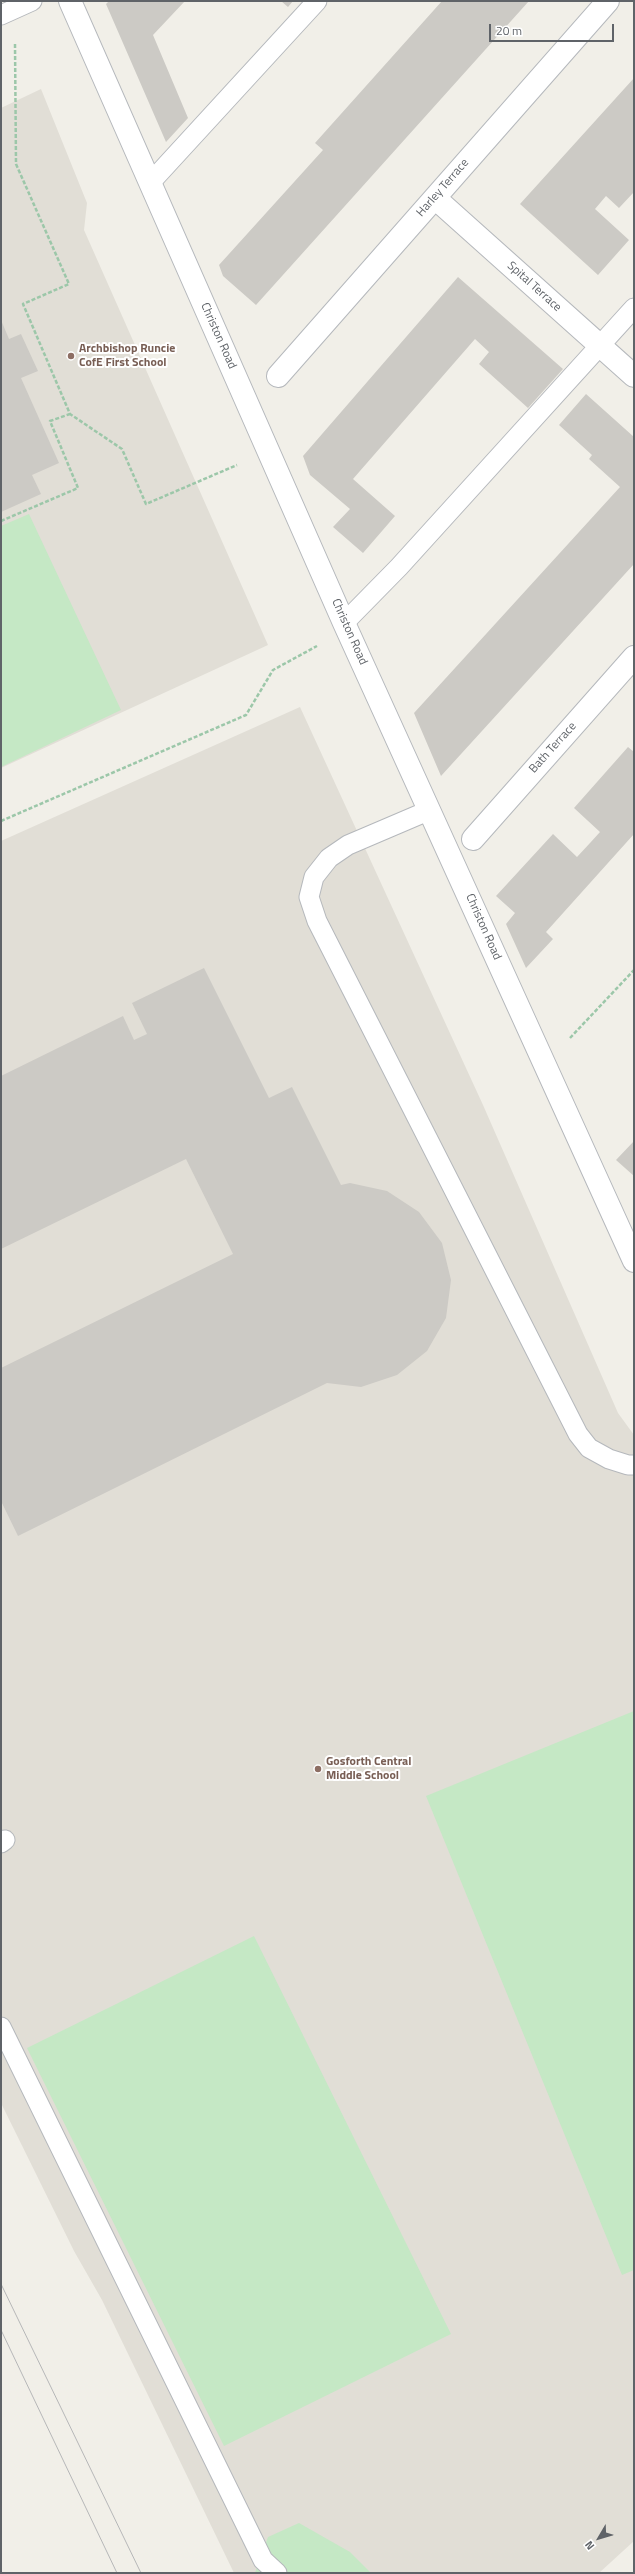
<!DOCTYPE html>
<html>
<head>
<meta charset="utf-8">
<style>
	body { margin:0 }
	#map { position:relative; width:635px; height:2574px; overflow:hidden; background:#f1efe8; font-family:"Titillium Web",sans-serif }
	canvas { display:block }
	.frame { position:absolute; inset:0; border:2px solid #5f6368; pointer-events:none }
	.north { position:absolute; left:579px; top:2518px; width:40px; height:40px; -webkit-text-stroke:3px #fff; paint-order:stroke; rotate:232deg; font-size:11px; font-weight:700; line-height:16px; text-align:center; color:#5f6368 }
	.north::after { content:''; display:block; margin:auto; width:14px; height:18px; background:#5f6368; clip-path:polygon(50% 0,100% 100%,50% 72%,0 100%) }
	.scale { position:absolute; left:489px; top:24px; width:125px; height:18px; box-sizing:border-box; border:2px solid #5f6368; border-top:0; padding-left:5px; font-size:12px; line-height:14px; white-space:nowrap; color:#5f6368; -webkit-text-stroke:3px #fff; paint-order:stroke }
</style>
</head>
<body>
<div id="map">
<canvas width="635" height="2574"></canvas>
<div class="frame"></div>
<div class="north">N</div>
<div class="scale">20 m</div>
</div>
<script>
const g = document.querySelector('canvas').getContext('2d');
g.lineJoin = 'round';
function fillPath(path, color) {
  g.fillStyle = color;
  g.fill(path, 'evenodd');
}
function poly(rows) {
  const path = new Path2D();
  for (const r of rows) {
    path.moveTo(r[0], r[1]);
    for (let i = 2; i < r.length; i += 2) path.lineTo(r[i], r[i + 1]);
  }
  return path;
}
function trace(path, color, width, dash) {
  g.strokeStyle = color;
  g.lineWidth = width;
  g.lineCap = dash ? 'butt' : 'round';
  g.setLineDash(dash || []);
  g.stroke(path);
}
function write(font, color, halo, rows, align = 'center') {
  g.font = font + ' "Titillium Web",sans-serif';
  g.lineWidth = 4;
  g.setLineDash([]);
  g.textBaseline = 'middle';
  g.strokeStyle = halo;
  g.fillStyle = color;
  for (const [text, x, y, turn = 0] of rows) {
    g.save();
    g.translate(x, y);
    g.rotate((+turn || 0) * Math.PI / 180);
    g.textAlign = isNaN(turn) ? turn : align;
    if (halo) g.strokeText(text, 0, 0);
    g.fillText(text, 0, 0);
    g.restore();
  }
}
const education = poly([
	[41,89,87,203,84,230,268,645,1,768,1,108],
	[300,707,483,1105,618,1413,634,1435,634,2541,599,2573,234,2573,102,2300,74,2251,1,2103,1,841]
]);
const green = poly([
	[29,514,121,710,1,767,1,526],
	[634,1711,634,2270,622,2275,426,1796],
	[254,1936,451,2334,224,2446,27,2048],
	[299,2523,350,2552,371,2573,255,2573,268,2537]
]);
const building = poly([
	[109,1,185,1,153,35,188,118,166,142,106,4],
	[281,1,293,1,288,7],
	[442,1,529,1,256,305,223,276,219,265,323,150,315,143],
	[634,78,634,192,619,208,606,196,595,209,629,240,598,275,520,204],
	[458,277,563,369,528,408,479,364,489,352,475,339,353,479,395,516,363,553,333,527,350,509,310,475,303,456],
	[1,320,9,339,21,334,38,371,21,378,59,463,32,475,41,494,1,512],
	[586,394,634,437,634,564,441,776,414,713,620,487,589,459,592,455,559,425],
	[628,747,634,752,634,834,546,932,553,939,526,968,506,924,515,913,496,896,553,834,577,857,590,843,600,832,574,808],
	[204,968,269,1098,292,1087,341,1185,350,1183,387,1191,419,1212,442,1243,451,1280,446,1318,427,1351,397,1375,361,1387,327,1383,18,1536,1,1501,1,1368,233,1254,186,1159,1,1249,1,1076,123,1016,134,1040,147,1034,132,1003],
	[634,1141,634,1176,616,1160]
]);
const path = poly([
	[15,44,16,164,69,284,23,304,70,414,122,449,146,504,237,465],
	[1,521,78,488,50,421,70,414],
	[1,821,246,715,273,670,317,646],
	[570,1038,634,970]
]);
const service = poly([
	[1,15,32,1],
	[150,183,317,1],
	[344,623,399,567,634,308],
	[430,810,348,845,329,858,314,877,309,897,317,921,578,1434,589,1448,609,1459,628,1465,634,1465],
	[1,1843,5,1840],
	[1,2027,263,2560,277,2573]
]);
const minor = poly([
	[70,1,344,623,634,1261],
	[435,198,634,376],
	[278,376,608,1],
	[473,839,634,657]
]);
const tram = poly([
	[1,2284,141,2573],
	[1,2330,117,2573]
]);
const markers = [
	[71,356,4,"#8d6e63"],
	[318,1769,4,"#8d6e63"]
];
const streetNames = [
	["Harley Terrace",443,188,-49],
	["Spital Terrace",534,287,42],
	["Christon Road",218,336,66],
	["Christon Road",349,632,66],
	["Bath Terrace",553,748,-48],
	["Christon Road",483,927,66]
];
const educationNames = [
	["Archbishop Runcie",79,349],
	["CofE First School",79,363],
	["Gosforth Central",326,1762],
	["Middle School",326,1776]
];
fillPath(education, '#e1ded6');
fillPath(green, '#c5e8c5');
fillPath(building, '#cccac5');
trace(service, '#b5b8bc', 21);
trace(minor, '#b5b8bc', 24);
trace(path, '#9cc7a9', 2.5, [4, 2]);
trace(service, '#fff', 19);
trace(minor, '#fff', 22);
trace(tram, '#b6b7b8', 1);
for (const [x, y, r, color] of markers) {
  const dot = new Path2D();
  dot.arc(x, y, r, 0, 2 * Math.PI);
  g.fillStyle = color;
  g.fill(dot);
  trace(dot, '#fff', 1.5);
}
write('12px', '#5f6368', '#fff', streetNames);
write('bold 12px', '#785e54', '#fff', educationNames, 'left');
</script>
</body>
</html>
